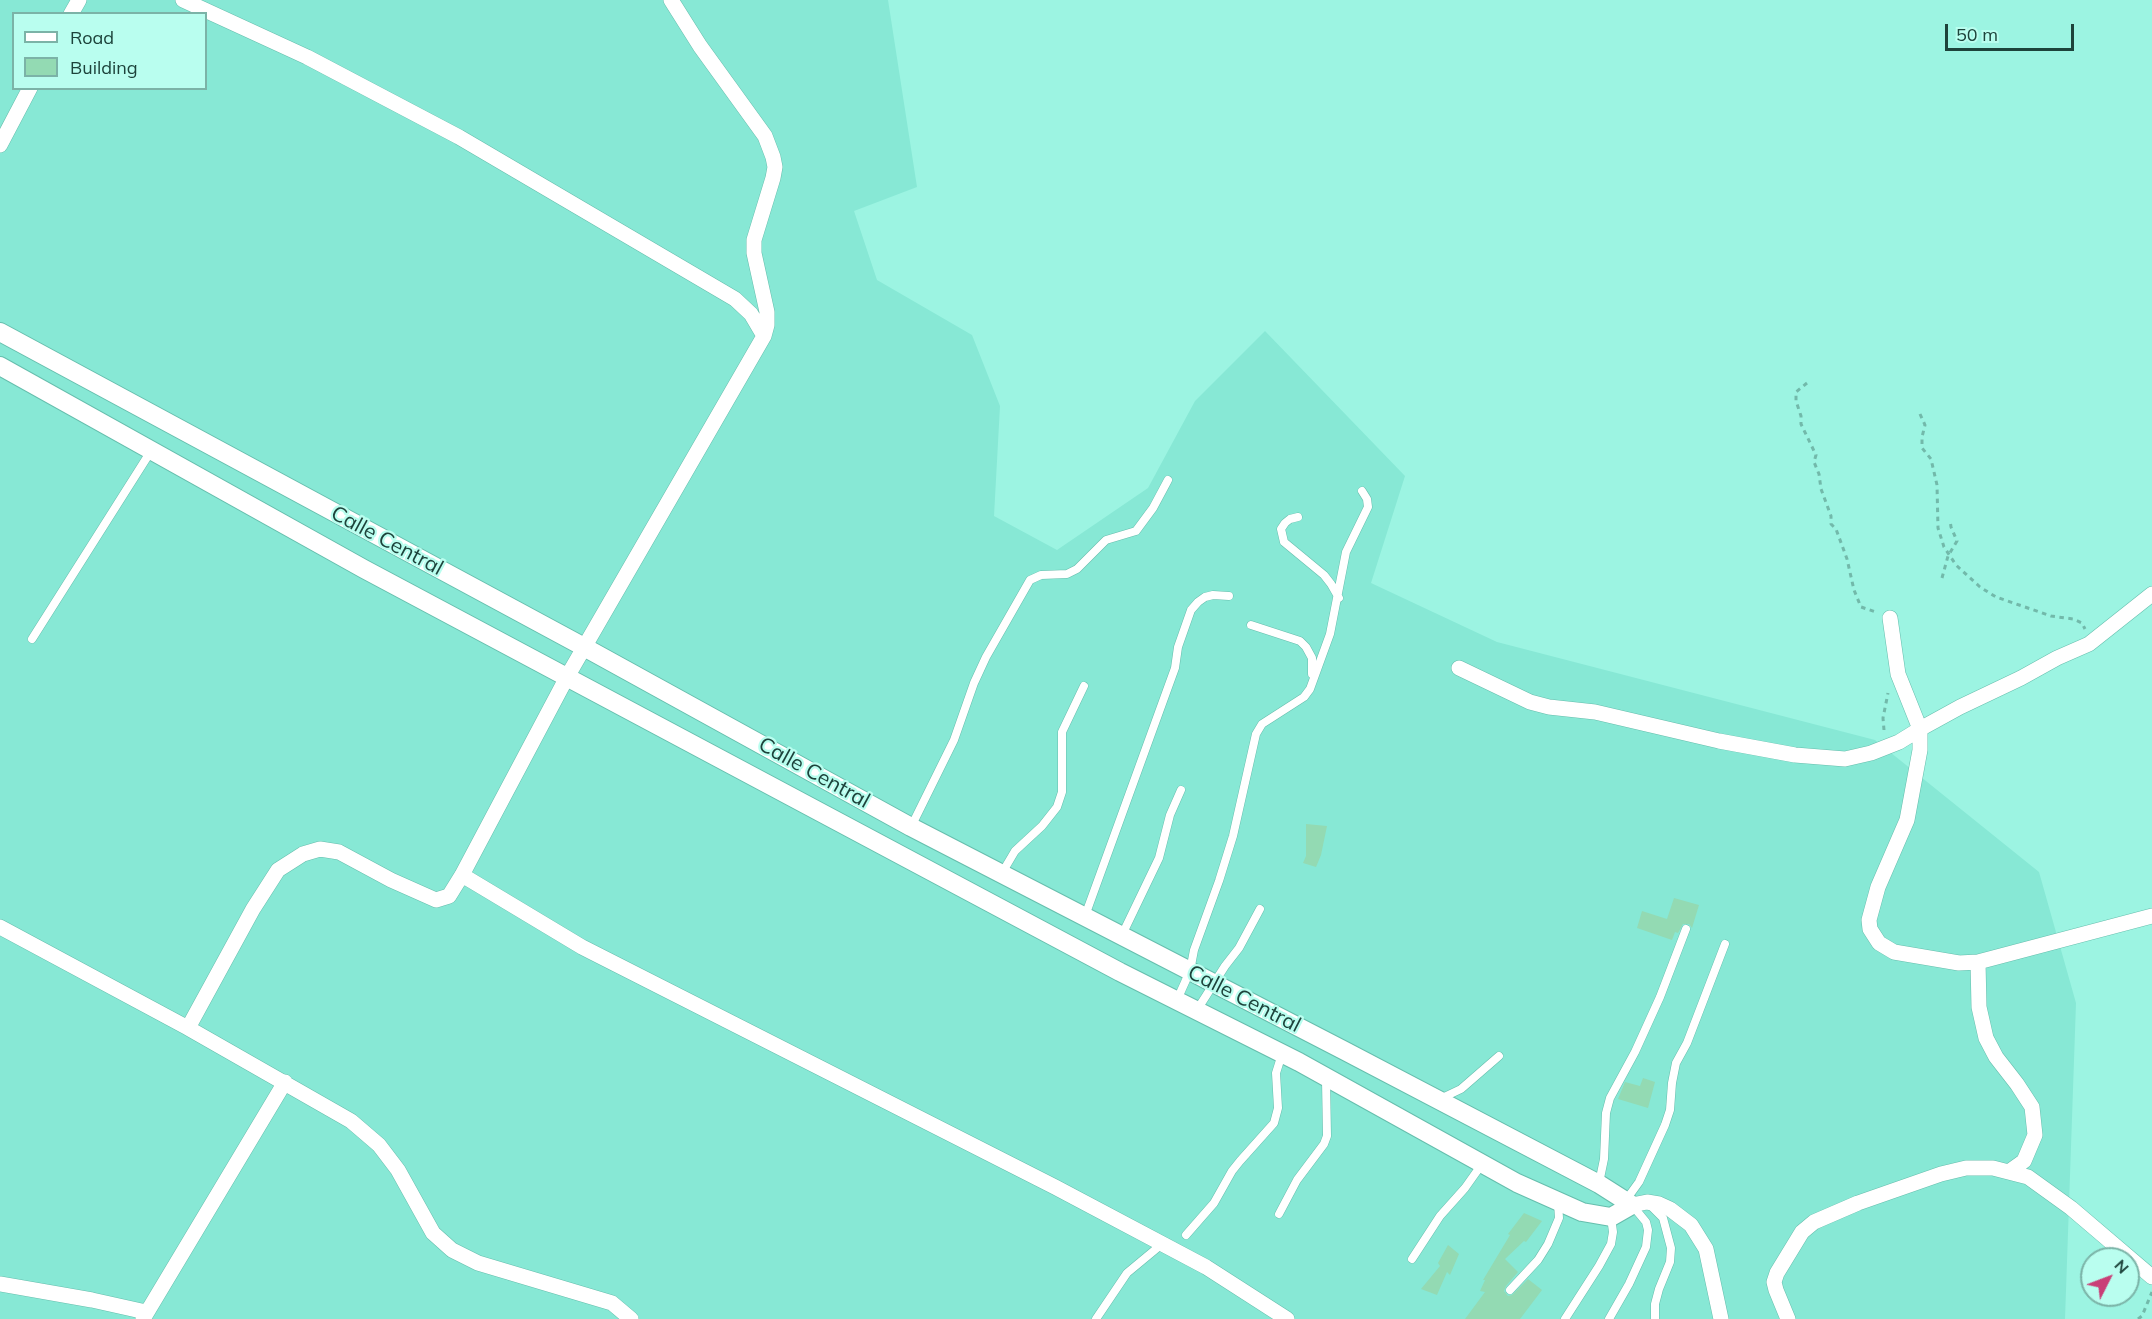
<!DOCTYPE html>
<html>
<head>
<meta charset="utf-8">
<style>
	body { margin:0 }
	#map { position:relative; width:2152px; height:1319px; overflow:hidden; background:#9cf4e2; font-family:Mulish,sans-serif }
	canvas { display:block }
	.legend { position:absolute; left:12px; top:12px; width:195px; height:78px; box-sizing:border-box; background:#b9feef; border:2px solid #7bb3a7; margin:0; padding:8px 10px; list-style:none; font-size:18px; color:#1d433b }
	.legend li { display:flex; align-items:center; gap:12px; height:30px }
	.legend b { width:30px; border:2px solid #7bb3a7 }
	.north { position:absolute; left:2080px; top:1247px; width:60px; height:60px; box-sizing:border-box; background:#b9feef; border:2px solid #7bb3a7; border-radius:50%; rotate:48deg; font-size:16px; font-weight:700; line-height:24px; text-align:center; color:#1d433b }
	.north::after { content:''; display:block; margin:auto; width:21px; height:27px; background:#c93f77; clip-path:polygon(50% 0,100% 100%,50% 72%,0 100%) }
	.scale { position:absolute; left:1945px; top:24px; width:129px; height:27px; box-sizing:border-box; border:3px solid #1d433b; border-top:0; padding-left:8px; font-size:18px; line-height:21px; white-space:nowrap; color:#1d433b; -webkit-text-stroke:4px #b9feef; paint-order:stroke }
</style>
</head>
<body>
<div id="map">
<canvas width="2152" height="1319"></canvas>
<ul class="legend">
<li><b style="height:8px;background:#fff"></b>Road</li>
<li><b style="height:16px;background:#93dab3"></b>Building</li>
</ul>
<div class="north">N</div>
<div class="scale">50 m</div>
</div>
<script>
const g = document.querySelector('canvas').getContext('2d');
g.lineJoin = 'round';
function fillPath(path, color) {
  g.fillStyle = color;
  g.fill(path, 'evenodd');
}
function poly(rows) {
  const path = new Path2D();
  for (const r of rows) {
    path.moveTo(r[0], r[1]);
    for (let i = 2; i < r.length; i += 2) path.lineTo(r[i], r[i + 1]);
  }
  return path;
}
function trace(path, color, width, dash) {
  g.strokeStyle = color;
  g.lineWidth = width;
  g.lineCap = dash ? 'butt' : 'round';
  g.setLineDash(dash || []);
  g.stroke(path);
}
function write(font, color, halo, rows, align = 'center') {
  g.font = font + ' Mulish,sans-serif';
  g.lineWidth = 4.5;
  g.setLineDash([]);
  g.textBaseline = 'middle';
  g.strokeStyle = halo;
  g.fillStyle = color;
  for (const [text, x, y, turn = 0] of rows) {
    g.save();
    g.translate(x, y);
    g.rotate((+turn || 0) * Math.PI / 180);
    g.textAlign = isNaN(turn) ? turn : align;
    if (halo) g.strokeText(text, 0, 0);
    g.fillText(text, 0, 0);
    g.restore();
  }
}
const built = poly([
	[0,0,888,0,917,187,854,211,877,280,972,335,1000,406,994,516,1057,550,1148,488,1195,401,1265,331,1405,476,1371,583,1497,642,1875,740,2039,872,2076,1003,2065,1319,0,1319],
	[14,14,206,14,206,88,14,88]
]);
const building = poly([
	[1306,824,1327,826,1321,855,1316,867,1303,863,1306,856],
	[1674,898,1699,905,1692,928,1689,924,1683,924,1678,933,1675,932,1672,940,1637,928,1642,911,1667,919],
	[1643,1078,1655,1082,1648,1108,1618,1099,1625,1082,1640,1086],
	[1524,1213,1542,1221,1526,1242,1524,1241,1505,1259,1518,1272,1506,1286,1504,1291,1508,1296,1512,1295,1528,1279,1542,1290,1520,1319,1465,1319,1485,1292,1480,1291,1485,1280,1483,1280,1510,1235,1508,1234],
	[1448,1245,1459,1254,1450,1275,1447,1272,1437,1295,1421,1289,1440,1266,1438,1263]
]);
const path = poly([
	[1807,383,1796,392,1796,401,1801,416,1801,424,1816,455,1814,462,1819,474,1821,489,1831,516,1831,524,1836,529,1847,559,1854,590,1861,607,1876,612],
	[1920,414,1925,425,1922,437,1922,448,1931,459,1937,485,1938,528,1944,547,1956,565,1980,587,1996,597,2051,616,2073,619,2082,623,2085,629],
	[1942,578,1948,556,1957,541,1951,527,1950,520],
	[1884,730,1883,718,1888,693],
	[2138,1319,2142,1316,2152,1292]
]);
const service = poly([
	[1298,517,1290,519,1285,523,1281,529,1284,542,1324,575,1331,584,1339,598],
	[1251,625,1300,641,1306,647,1312,658,1312,674],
	[32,639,151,451],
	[911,827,954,740,974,683,986,657,1030,580,1041,575,1067,574,1077,569,1106,540,1136,531,1153,508,1168,480],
	[1002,873,1015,851,1042,826,1057,807,1062,792,1062,732,1084,686],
	[1085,916,1175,668,1178,647,1191,610,1198,602,1205,597,1213,595,1229,596],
	[1122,935,1159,858,1170,815,1181,790],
	[1177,1000,1190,971,1194,950,1219,881,1233,836,1256,734,1262,724,1304,697,1310,689,1330,634,1346,552,1368,507,1367,499,1362,491],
	[1197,1010,1225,966,1239,948,1260,909],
	[1440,1099,1461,1089,1499,1056],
	[1599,1183,1604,1159,1606,1113,1610,1098,1635,1052,1660,997,1686,929],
	[1626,1200,1639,1182,1665,1125,1670,1110,1672,1083,1676,1063,1687,1043,1725,944],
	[1650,1205,1663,1218,1671,1248,1670,1262,1659,1289,1655,1304,1655,1319],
	[1279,1214,1297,1180,1324,1144,1327,1136,1326,1080],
	[1186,1235,1214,1203,1232,1171,1240,1161,1274,1123,1278,1108,1276,1073,1282,1054],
	[1412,1259,1440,1216,1465,1188,1482,1164],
	[1510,1290,1538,1260,1548,1244,1559,1218,1558,1203],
	[1096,1319,1127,1273,1162,1244],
	[1565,1319,1599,1266,1611,1244,1613,1232,1611,1217],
	[1609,1319,1629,1284,1646,1247,1648,1230,1646,1222,1632,1205]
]);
const minor = poly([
	[183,0,307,57,459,137,735,299,751,314,764,336],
	[71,14,79,0],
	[0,145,30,88],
	[1890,618,1898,674,1920,729,1920,750,1907,820,1878,887,1869,920,1870,929,1879,943,1894,952,1959,963,1978,962,2152,916],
	[1459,668,1530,702,1549,707,1595,712,1719,741,1795,755,1845,759,1871,753,1899,742,1920,729,1960,707,2021,678,2057,658,2089,644,2152,594],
	[462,875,582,947,1055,1187,1206,1267,1287,1319],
	[0,927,188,1028,351,1121,379,1145,398,1170,433,1233,452,1250,478,1263,612,1303,631,1319],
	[1978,962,1979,1007,1986,1038,1996,1057,2017,1084,2032,1107,2035,1135,2024,1161,2010,1171],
	[188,1028,253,909,278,870,303,854,320,849,339,852,391,880,436,900,449,896,462,875,567,677,764,336,767,325,767,312,754,253,754,240,773,178,775,167,773,157,765,136,700,46,671,0],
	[1632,1205,1647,1202,1659,1204,1670,1209,1691,1225,1706,1249,1721,1319],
	[0,1284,92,1300,146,1312],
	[143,1319,285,1082],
	[1788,1319,1776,1290,1774,1282,1777,1273,1802,1232,1814,1222,1858,1203,1941,1174,1966,1168,1993,1168,2028,1177,2071,1208,2152,1277]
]);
const tertiary = poly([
	[0,332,584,647,911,827,1345,1051,1599,1184,1632,1205,1611,1217,1582,1212,1517,1183,1299,1062,1120,972,364,569,0,366]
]);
const streetNames = [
	["Calle Central",387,541,28],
	["Calle Central",814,773,29],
	["Calle Central",1244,999,27]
];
fillPath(built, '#87e8d5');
fillPath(building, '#93dab3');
trace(service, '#66bead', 9);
trace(minor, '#66bead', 16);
trace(tertiary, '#66bead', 20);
trace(path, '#72b9aa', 3, [4.5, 4.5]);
trace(service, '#fff', 8);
trace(minor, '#fff', 15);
trace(tertiary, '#fff', 18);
write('21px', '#1d433b', '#b9feef', streetNames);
</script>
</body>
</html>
